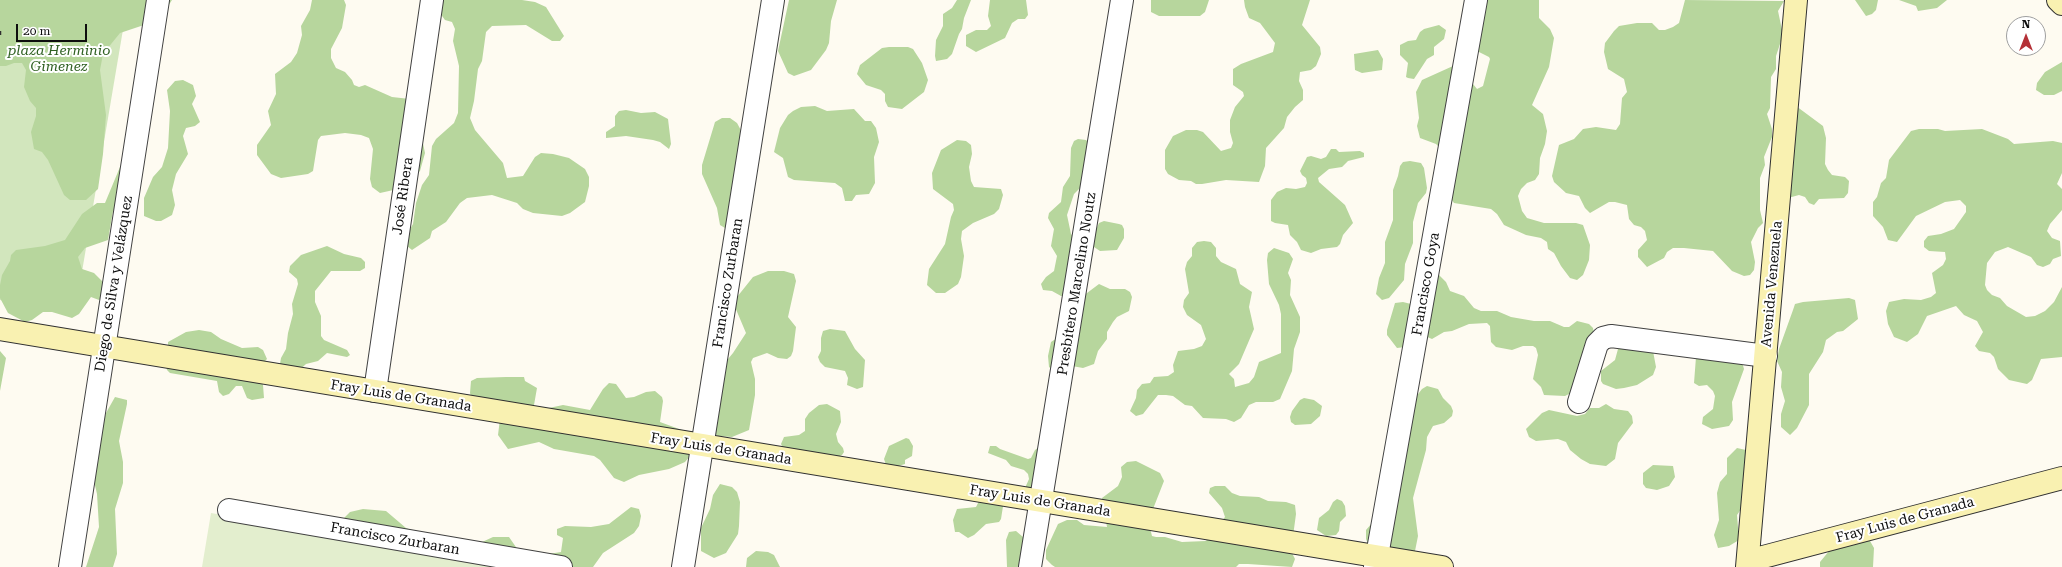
<!DOCTYPE html>
<html>
<head>
<meta charset="utf-8">
<style>
	body { margin:0 }
	#map { position:relative; width:2062px; height:567px; overflow:hidden; background:#fefbf1; font-family:"Roboto Serif",serif }
	canvas { display:block }
	.north { position:absolute; left:2006px; top:16px; width:40px; height:40px; box-sizing:border-box; background:#fff; border:1px solid #9f9f9f; border-radius:50%; rotate:0deg; font-size:11px; font-weight:700; line-height:16px; text-align:center; color:#0e0e0e }
	.north::after { content:''; display:block; margin:auto; width:14px; height:18px; background:#b43137; clip-path:polygon(50% 0,100% 100%,50% 72%,0 100%) }
	.scale { position:absolute; left:16px; top:24px; width:71px; height:18px; box-sizing:border-box; border:2px solid #0e0e0e; border-top:0; padding-left:5px; font-size:12px; line-height:14px; white-space:nowrap; color:#0e0e0e; -webkit-text-stroke:3px #fff; paint-order:stroke }
</style>
</head>
<body>
<div id="map">
<canvas width="2062" height="567"></canvas>
<div class="north">N</div>
<div class="scale">20 m</div>
</div>
<script>
const g = document.querySelector('canvas').getContext('2d');
g.lineJoin = 'round';
function fillPath(path, color) {
  g.fillStyle = color;
  g.fill(path, 'evenodd');
}
function poly(rows) {
  const path = new Path2D();
  for (const r of rows) {
    path.moveTo(r[0], r[1]);
    for (let i = 2; i < r.length; i += 2) path.lineTo(r[i], r[i + 1]);
  }
  return path;
}
function trace(path, color, width, dash) {
  g.strokeStyle = color;
  g.lineWidth = width;
  g.lineCap = dash ? 'butt' : 'round';
  g.setLineDash(dash || []);
  g.stroke(path);
}
function write(font, color, halo, rows, align = 'center') {
  g.font = font + ' "Roboto Serif",serif';
  g.lineWidth = 4;
  g.setLineDash([]);
  g.textBaseline = 'middle';
  g.strokeStyle = halo;
  g.fillStyle = color;
  for (const [text, x, y, turn = 0] of rows) {
    g.save();
    g.translate(x, y);
    g.rotate((+turn || 0) * Math.PI / 180);
    g.textAlign = isNaN(turn) ? turn : align;
    if (halo) g.strokeText(text, 0, 0);
    g.fillText(text, 0, 0);
    g.restore();
  }
}
const green = poly([
	[0,0,128,0,75,313,0,300]
]);
const forest = poly([
	[0,0,172,0,159,20,120,33,103,54,100,70,106,115,103,154,98,189,86,200,70,200,64,195,48,160,42,152,34,149,31,132,36,116,36,108,30,101,24,87,26,70,22,63,14,63,6,66,0,66],
	[312,0,344,0,346,5,342,28,331,49,331,58,336,68,345,72,352,80,354,85,359,87,365,85,392,97,410,99,419,124,425,153,420,171,398,189,380,193,372,187,370,179,373,149,369,138,361,135,345,133,321,136,318,140,313,171,308,174,281,178,271,174,257,155,257,145,271,125,268,111,276,94,275,74,291,62,297,53,302,35,301,26,310,10],
	[438,0,522,0,535,2,546,7,564,36,560,41,552,41,526,25,492,26,486,32,482,61,478,69,474,101,470,118,475,130,503,163,507,178,523,176,535,157,541,153,553,154,569,158,585,169,589,177,589,186,585,202,570,213,562,216,533,213,523,209,517,203,492,195,467,198,460,203,446,222,432,231,430,238,412,250,407,246,409,231,413,224,416,203,422,185,429,175,432,146,436,139,454,123,458,113,459,66,453,41,455,29,452,22,445,20,437,9],
	[789,0,837,0,831,21,829,43,826,50,811,70,794,76,788,73,778,51],
	[957,0,971,0,964,18,962,29,959,34,952,54,947,59,936,61,935,56,936,40,943,26,943,14,952,8],
	[990,0,1026,0,1028,15,1025,19,1018,19,1012,23,1005,38,976,52,966,46,966,35,976,30,987,30,991,26,988,16],
	[1151,0,1209,0,1205,12,1200,16,1159,16,1151,12],
	[1244,0,1310,0,1302,25,1320,47,1321,54,1316,66,1311,70,1300,72,1299,81,1303,90,1303,100,1295,107,1287,117,1284,128,1266,148,1265,166,1259,182,1226,180,1202,184,1196,184,1191,181,1179,180,1168,174,1165,169,1165,150,1173,136,1186,130,1197,130,1203,132,1221,151,1231,148,1233,143,1230,132,1230,120,1235,107,1244,96,1243,92,1233,85,1233,69,1241,64,1273,52,1275,43,1260,23,1249,18,1245,7],
	[1470,0,1539,0,1539,18,1550,29,1554,38,1549,67,1532,105,1543,114,1547,131,1545,144,1540,158,1539,174,1535,180,1527,183,1521,189,1518,196,1522,211,1527,218,1544,223,1576,223,1583,225,1590,245,1589,260,1583,275,1577,280,1570,278,1561,266,1554,253,1548,249,1547,242,1541,238,1526,235,1504,225,1497,214,1491,209,1454,203,1449,196,1440,148,1436,144,1420,138,1417,126,1419,118,1416,92,1422,80,1453,66,1469,79,1477,89,1483,86,1490,59,1489,57,1475,50],
	[1685,0,1784,1,1778,11,1782,30,1781,41,1776,56,1776,69,1771,77,1770,108,1767,114,1772,129,1772,137,1764,157,1765,165,1760,178,1760,210,1763,223,1758,228,1751,242,1755,262,1754,270,1750,275,1744,276,1732,271,1713,251,1684,248,1673,248,1667,252,1664,258,1647,267,1638,257,1638,250,1647,240,1645,231,1641,227,1634,225,1629,219,1627,205,1615,202,1609,202,1590,213,1585,208,1579,196,1566,193,1554,182,1552,176,1559,145,1574,139,1583,129,1596,127,1616,130,1620,124,1622,98,1627,92,1624,79,1608,69,1604,52,1605,43,1614,31,1619,26,1637,23,1652,23,1659,30,1665,30,1673,27,1679,23],
	[1855,0,1878,0,1876,10,1872,14,1866,16],
	[1899,0,1947,0,1937,8,1918,11,1916,6],
	[1439,25,1446,30,1444,39,1434,47,1434,55,1427,59,1414,79,1408,78,1406,77,1408,63,1400,55,1400,45,1408,41,1416,40,1420,32,1424,29],
	[889,47,908,47,913,49,922,63,928,80,924,92,902,109,888,107,885,101,885,94,881,90,866,85,857,74,860,65,882,48],
	[1378,50,1383,59,1382,70,1362,73,1355,70,1354,54],
	[2062,62,2062,91,2054,95,2044,95,2036,90,2037,83,2045,72],
	[183,80,193,85,196,96,192,104,200,122,195,126,186,128,183,136,188,154,176,174,172,190,175,205,172,215,161,221,156,221,144,216,144,198,153,177,162,167,168,148,170,111,167,90,175,81],
	[815,106,827,111,854,109,865,121,871,121,876,128,879,142,874,157,875,183,869,194,856,195,852,201,845,201,842,188,835,183,794,180,788,177,783,158,774,152,780,128,788,115,793,111,801,107],
	[1796,106,1823,126,1826,138,1825,164,1828,170,1832,175,1845,177,1849,181,1848,193,1844,198,1819,199,1814,205,1809,203,1805,197,1799,195,1788,198],
	[626,110,641,113,655,112,668,119,671,144,669,149,660,142,653,140,626,136,606,138,606,132,615,126,615,116,619,111],
	[722,118,730,118,737,123,750,147,730,231,720,225,717,208,702,174,702,165,715,122],
	[1919,129,1938,129,1945,131,1982,129,2008,139,2014,144,2053,141,2062,143,2062,173,2057,184,2062,189,2062,210,2050,224,2047,231,2052,238,2060,241,2061,256,2053,259,2050,264,2043,267,2037,265,2031,257,2008,247,1995,252,1987,263,1985,285,1987,290,1992,295,2000,298,2007,306,2026,317,2035,316,2045,311,2054,302,2062,287,2062,357,2041,359,2032,380,2027,384,2009,380,1998,369,1994,357,1990,353,1979,351,1975,346,1983,332,1977,321,1964,315,1956,306,1927,316,1918,334,1907,342,1894,337,1888,324,1886,311,1889,302,1904,299,1921,300,1931,297,1936,293,1932,273,1943,265,1946,259,1945,252,1929,251,1924,247,1924,241,1928,236,1941,234,1954,229,1966,212,1966,206,1960,200,1945,202,1916,216,1897,242,1888,240,1883,227,1873,216,1873,202,1877,197,1881,183,1886,178,1889,160,1911,131],
	[1078,139,1086,140,1091,145,1084,184,1074,194,1067,215,1071,234,1077,241,1072,296,1061,296,1052,291,1043,290,1041,284,1046,277,1054,271,1057,256,1051,246,1054,229,1048,218,1049,213,1061,202,1063,187,1070,176,1071,148,1074,141],
	[957,140,966,141,971,145,972,154,969,167,971,181,974,187,1001,189,1003,195,999,209,994,214,973,223,962,231,961,239,964,256,961,277,958,284,945,293,936,293,927,285,929,269,945,244,951,217,954,210,953,204,933,189,932,173,941,150],
	[1331,149,1336,149,1339,152,1360,151,1364,153,1364,157,1348,161,1342,167,1329,169,1318,178,1319,182,1345,205,1353,223,1343,235,1340,244,1337,247,1321,249,1311,253,1301,250,1297,242,1290,235,1288,225,1275,223,1271,221,1271,200,1277,192,1286,188,1296,189,1305,187,1307,183,1306,178,1302,175,1300,171,1307,157,1311,156,1321,159,1326,157],
	[1410,161,1421,163,1424,168,1427,188,1426,193,1418,203,1413,222,1413,243,1405,264,1404,280,1389,298,1382,300,1376,294,1379,278,1385,263,1385,242,1393,220,1393,190,1398,176,1400,166,1403,162],
	[123,165,121,205,113,211,108,240,85,248,78,257,82,269,94,273,103,282,101,297,99,300,91,297,79,314,72,318,52,312,43,312,32,320,25,322,8,313,0,298,0,285,2,275,10,261,11,255,16,250,45,246,65,240,82,214,97,203,105,203,120,167],
	[1104,221,1119,224,1122,225,1124,229,1124,238,1117,250,1100,251,1094,247,1093,243,1094,234,1099,223],
	[1204,241,1211,242,1216,248,1216,256,1221,262,1236,269,1240,284,1252,292,1249,307,1254,329,1239,364,1229,374,1234,379,1235,387,1249,383,1254,377,1259,362,1281,353,1281,314,1279,305,1269,284,1267,260,1268,253,1274,248,1289,253,1293,259,1288,273,1291,280,1290,295,1300,317,1300,332,1294,349,1292,371,1280,399,1273,402,1256,402,1249,405,1241,418,1234,422,1226,419,1203,418,1192,406,1185,405,1173,396,1166,395,1158,395,1143,414,1136,416,1130,411,1136,398,1137,390,1142,384,1150,383,1154,377,1168,376,1174,372,1173,365,1178,351,1194,349,1202,346,1206,339,1201,325,1187,315,1183,307,1184,300,1189,293,1185,269,1187,262,1192,256,1192,248,1197,242],
	[327,246,344,254,361,258,365,262,365,268,360,271,331,271,315,291,315,302,321,316,321,336,324,340,347,350,350,355,347,357,327,353,318,361,306,364,292,377,278,376,281,358,286,349,288,333,293,314,292,304,298,284,297,279,289,272,290,266,301,255],
	[768,271,784,271,794,274,796,281,788,317,796,327,793,351,791,356,787,359,778,358,767,353,753,358,751,362,755,379,755,395,749,430,732,437,718,436,715,434,723,365,733,353,746,333,735,307,737,297,753,277],
	[1439,275,1446,282,1450,291,1464,296,1474,308,1481,311,1497,311,1511,317,1534,321,1550,321,1564,327,1569,327,1577,321,1589,324,1593,328,1594,334,1573,392,1565,396,1544,395,1541,387,1533,379,1538,355,1536,348,1533,346,1523,346,1512,350,1496,347,1491,342,1490,326,1487,323,1469,324,1452,331,1444,332,1432,339,1425,336,1436,276],
	[1099,284,1110,289,1125,289,1130,292,1132,297,1129,311,1117,317,1113,322,1107,332,1107,339,1098,351,1094,364,1083,368,1072,366,1053,370,1049,367,1048,356,1051,342,1060,336,1083,296],
	[1849,298,1855,300,1858,319,1843,331,1837,332,1826,340,1823,352,1809,374,1809,405,1797,428,1790,435,1781,427,1781,414,1785,401,1781,387,1782,372,1777,361,1779,349,1793,310,1795,304,1803,302],
	[1403,302,1411,304,1405,347,1397,348,1387,335,1387,330,1395,303],
	[830,329,845,331,855,349,865,360,863,387,857,389,847,385,848,378,845,371,825,367,820,362,818,357,821,351,821,338,823,331],
	[199,330,211,332,221,339,242,348,258,347,263,350,267,359,255,371,263,385,264,398,252,400,247,398,242,386,236,386,229,394,223,396,219,392,217,381,170,373,167,370,165,362,168,355,168,342,186,332],
	[1617,346,1653,351,1656,367,1653,375,1637,385,1624,388,1616,389,1603,384,1601,381,1601,371,1615,360,1618,349],
	[0,351,6,358,0,391],
	[1696,357,1742,362,1744,369,1732,402,1733,420,1729,426,1712,429,1702,424,1703,417,1713,409,1715,396,1713,391,1707,385,1699,386,1694,383],
	[506,377,524,377,525,381,537,388,534,405,530,412,563,405,590,410,603,389,609,383,616,384,626,398,634,397,646,392,655,391,662,397,663,401,660,422,690,433,690,456,685,462,669,469,639,475,624,482,614,478,600,460,594,456,554,449,539,442,508,449,498,435,500,419,473,403,470,393,471,381,477,378],
	[1427,386,1438,389,1443,398,1451,406,1453,411,1452,416,1444,423,1433,426,1427,437,1426,450,1413,498,1418,536,1414,556,1368,544,1366,539,1366,530,1372,523,1412,402,1422,389],
	[115,397,127,400,127,404,119,441,123,462,123,483,115,509,117,554,113,567,86,567,99,527,97,494,94,481,99,457,97,453,101,429,106,413],
	[1304,398,1314,400,1322,406,1320,416,1311,424,1295,425,1291,422,1290,417,1292,411,1300,400],
	[827,404,840,411,841,422,836,434,838,442,843,448,844,452,842,455,831,460,783,448,781,444,784,437,799,435,805,431,805,419,809,413,819,405],
	[1606,404,1614,409,1628,411,1632,416,1633,423,1618,443,1615,459,1606,466,1590,464,1581,459,1570,450,1566,442,1558,439,1536,441,1529,437,1526,429,1542,413,1549,410,1577,416,1585,414,1590,408,1599,408],
	[906,438,909,439,913,446,912,456,905,460,905,464,895,467,886,465,884,459,889,446],
	[990,446,996,446,1000,449,1028,459,1031,458,1035,450,1039,447,1039,493,1025,488,1029,479,1028,474,1024,470,1011,466,1006,460,988,453],
	[1737,448,1746,450,1750,496,1737,515,1739,540,1729,546,1718,548,1714,535,1719,520,1717,493,1720,482,1727,474,1727,458],
	[1136,461,1160,473,1164,481,1153,509,1150,528,1152,536,1156,537,1165,537,1182,542,1206,541,1225,517,1222,508,1209,493,1210,488,1215,486,1225,486,1232,493,1240,496,1259,497,1268,501,1286,502,1295,505,1296,514,1291,551,1295,559,1292,567,1248,564,1239,564,1236,567,1055,567,1052,565,1046,559,1046,550,1058,524,1067,520,1077,520,1084,525,1107,527,1102,498,1118,486,1122,477,1121,467,1127,462],
	[1653,465,1673,466,1675,477,1669,486,1657,490,1646,488,1643,484,1643,473],
	[720,484,732,487,737,492,740,502,739,526,738,534,726,553,714,558,701,551,701,528,710,509,713,495],
	[981,497,1004,500,1001,519,999,522,986,524,974,535,968,538,959,532,955,532,953,520,957,509,976,507],
	[1337,499,1342,501,1345,506,1346,516,1340,522,1339,531,1336,535,1326,536,1317,530,1319,518,1329,510,1333,502],
	[631,507,639,509,641,516,639,526,634,533,603,553,593,567,328,567,343,519,350,512,363,509,386,511,406,528,423,534,480,543,493,537,509,537,518,550,530,557,561,552,563,538,557,535,557,529,565,526,591,527,609,524],
	[1016,531,1023,537,1026,546,1025,567,1007,567,1006,540,1009,532],
	[1862,541,1870,541,1874,548,1873,567,1820,567,1820,562,1834,545],
	[756,551,768,552,774,555,780,567,746,567,747,558]
]);
const pitch = poly([
	[211,513,521,567,202,567]
]);
const path = poly([
	[0,31,0,36]
]);
const street = poly([
	[375,391,432,0],
	[1579,402,1597,344,1603,338,1611,336,1766,356],
	[229,510,561,567],
	[70,567,158,0],
	[683,567,773,0],
	[1030,567,1122,0],
	[1375,567,1476,0]
]);
const secondary = poly([
	[2058,0,2062,4],
	[0,329,1442,567],
	[1748,561,2062,478],
	[1747,567,1796,0]
]);
const parkNames = [
	["plaza Herminio",59,51],
	["Gimenez",59,67]
];
const streetNames = [
	["José Ribera",403,196,-82],
	["Francisco Zurbaran",728,283,-81],
	["Diego de Silva y Velázquez",114,284,-81],
	["Presbítero Marcelino Noutz",1077,284,-81],
	["Francisco Goya",1426,284,-80],
	["Avenida Venezuela",1772,284,-85],
	["Fray Luis de Granada",401,396,9],
	["Fray Luis de Granada",721,449,9],
	["Fray Luis de Granada",1040,501,9],
	["Fray Luis de Granada",1905,520,-15],
	["Francisco Zurbaran",395,539,10]
];
fillPath(green, '#d2e6bd');
fillPath(forest, '#b7d69d');
fillPath(pitch, '#e3eece');
trace(street, '#414141', 24);
trace(secondary, '#303030', 24);
trace(path, '#303030', 2.5, [4, 2]);
trace(street, '#fff', 22);
trace(secondary, '#f9f1b1', 22);
write('italic 14px', '#306123', '#fff', parkNames);
write('14px', '#0e0e0e', '#fff', streetNames);
</script>
</body>
</html>
